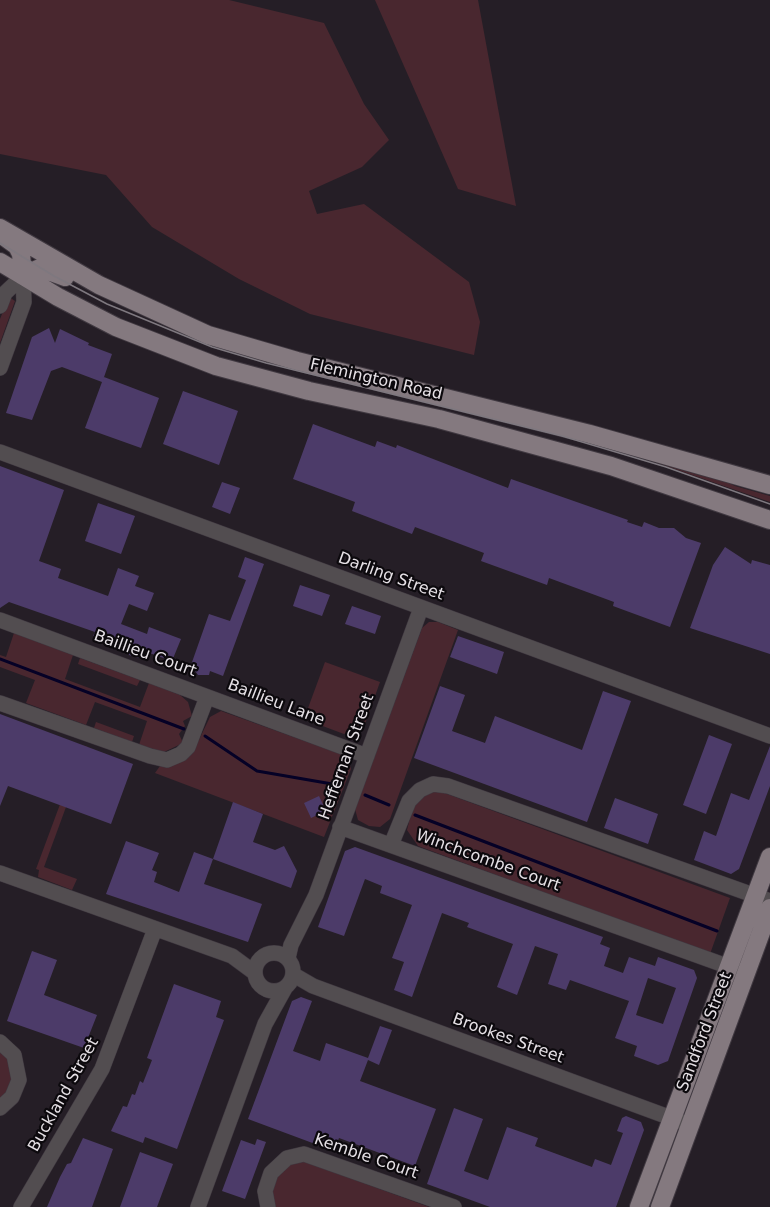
<!DOCTYPE html>
<html>
<head>
<meta charset="utf-8">
<style>
	body { margin:0 }
	canvas { display:block; background:#251e26 }
</style>
</head>
<body>
<canvas width="770" height="1207"></canvas>
<script>
const g = document.querySelector('canvas').getContext('2d');
g.lineJoin = 'round';
function fillPath(path, color) {
  g.fillStyle = color;
  g.fill(path, 'evenodd');
}
function poly(rows) {
  const path = new Path2D();
  for (const r of rows) {
    if (r.length === 3) {
      path.moveTo(r[0] + r[2], r[1]);
      path.arc(r[0], r[1], r[2], 0, 2 * Math.PI);
      continue;
    }
    path.moveTo(r[0], r[1]);
    for (let i = 2; i < r.length; i += 2) path.lineTo(r[i], r[i + 1]);
  }
  return path;
}
function trace(path, color, width, dash) {
  g.strokeStyle = color;
  g.lineWidth = width;
  g.lineCap = dash ? 'butt' : 'round';
  g.setLineDash(dash || []);
  g.stroke(path);
}
function write(font, color, halo, rows, align = 'center') {
  g.font = font + ' "DejaVu Sans",sans-serif';
  g.lineWidth = 4.5;
  g.setLineDash([]);
  g.textBaseline = 'middle';
  g.strokeStyle = halo;
  g.fillStyle = color;
  for (const [text, x, y, turn = 0] of rows) {
    g.save();
    g.translate(x, y);
    g.rotate((+turn || 0) * Math.PI / 180);
    g.textAlign = isNaN(turn) ? turn : align;
    if (halo) g.strokeText(text, 0, 0);
    g.fillText(text, 0, 0);
    g.restore();
  }
}
const green = poly([
	[0,0,229,0,324,23,364,104,389,140,362,167,309,191,317,214,364,204,469,282,480,322,474,355,310,314,239,279,152,227,106,175,0,154],
	[375,0,478,0,516,206,458,189],
	[9,297,15,301,0,343,0,319],
	[646,459,715,476,735,486,770,496,770,502],
	[429,622,438,622,458,630,390,819,380,827,369,826,358,820,355,809,422,628],
	[14,633,73,655,65,679,140,707,149,683,180,695,188,702,192,716,183,721,185,726,179,734,183,743,164,752,139,745,147,721,95,702,86,725,26,703,35,680,0,667,0,655,6,657],
	[80,658,140,680,137,686,78,664],
	[325,662,380,682,365,724,344,734,304,719],
	[221,711,338,753,348,759,351,769,324,837,155,773,160,766,168,766,194,750,210,717],
	[96,722,134,736,132,742,94,728],
	[82,745,88,747,44,867,77,879,72,890,38,877,39,870,36,869],
	[439,791,730,898,710,954,418,846,407,830,414,802,424,793],
	[0,1050,10,1060,13,1074,6,1094,0,1101],
	[303,1161,429,1207,274,1207,271,1192,278,1172,282,1167]
]);
const stream = poly([
	[0,659,184,729],
	[205,736,257,771,338,785],
	[365,795,389,805],
	[415,815,717,931]
]);
const building = poly([
	[49,328,55,343,60,329,89,343,88,345,112,354,103,380,104,377,159,398,141,448,85,428,102,382,62,367,51,371,32,420,6,413,32,337],
	[183,391,238,411,219,465,163,444],
	[313,424,375,447,377,441,396,448,397,445,508,488,511,479,628,520,627,522,642,527,644,522,659,528,674,528,686,538,701,543,670,627,613,606,614,602,549,578,547,585,481,561,484,553,415,527,412,534,352,511,355,502,293,479],
	[0,466,64,490,39,561,61,569,58,578,108,596,118,568,139,576,135,586,154,593,147,611,129,604,121,624,147,634,149,627,181,639,172,661,141,650,138,658,129,655,126,649,93,636,95,632,9,602,0,608],
	[222,482,240,488,230,514,212,507],
	[98,503,135,516,121,554,85,541],
	[725,547,751,564,752,560,770,565,770,654,690,628,713,565],
	[245,557,264,564,223,676,210,671,209,675,198,675,191,665,209,614,230,621,246,580,238,577],
	[300,585,330,595,322,616,293,606],
	[352,606,381,616,375,634,345,624],
	[458,636,504,652,497,674,450,657],
	[440,686,465,695,452,731,485,743,495,716,582,750,603,691,631,701,587,822,414,758],
	[0,714,133,764,111,824,8,786,0,806],
	[709,735,732,744,706,814,683,805],
	[770,746,770,786,739,869,731,874,694,860,704,831,716,836,731,793,749,800],
	[319,796,326,811,311,818,304,803],
	[615,798,658,814,648,844,604,828],
	[233,802,263,814,253,842,275,850,284,846,297,871,291,888,213,859],
	[126,841,159,853,152,870,157,872,154,882,179,892,194,852,213,859,204,884,262,904,248,942,106,894],
	[355,847,603,937,600,944,610,948,604,966,623,973,629,957,655,966,658,957,694,970,697,978,668,1061,658,1065,634,1056,637,1046,615,1038,629,1001,570,980,566,990,548,984,558,954,535,946,517,995,497,987,513,944,467,927,469,923,442,913,412,997,394,990,404,962,392,958,412,905,380,893,382,886,365,879,344,936,318,927,345,851],
	[648,978,676,988,663,1024,636,1015],
	[32,951,57,960,44,995,97,1015,84,1048,7,1021],
	[174,984,221,1001,216,1017,224,1020,177,1149,145,1137,143,1143,111,1131,123,1106,127,1107,132,1094,135,1095,140,1081,143,1083,152,1060,147,1058],
	[301,997,312,1001,293,1051,320,1061,326,1043,368,1058,380,1026,392,1030,379,1065,368,1060,360,1081,436,1109,415,1166,339,1138,334,1151,248,1119,292,1001],
	[454,1108,483,1119,464,1171,488,1180,507,1127,538,1138,535,1146,592,1167,595,1159,611,1165,623,1133,617,1131,622,1118,626,1116,641,1122,644,1130,616,1207,490,1207,427,1184],
	[83,1138,113,1149,92,1207,47,1207,60,1177,67,1164,71,1163],
	[257,1139,266,1142,245,1199,222,1191,241,1140,255,1145],
	[140,1152,173,1164,157,1207,120,1207]
]);
const minor = poly([
	[0,306,5,293,23,276,24,302,0,368],
	[0,452,770,736],
	[0,620,367,756],
	[0,703,150,756,167,760,181,754,188,747,207,697],
	[340,827,738,970],
	[391,845,409,801,420,790,433,784,448,786,770,901],
	[0,873,232,956,255,973],
	[274,972,19],
	[288,958,291,945,316,895,421,608],
	[294,975,313,986,682,1122],
	[0,1042,14,1055,19,1080,12,1097,0,1108],
	[21,1207,102,1069,155,929],
	[198,1207,265,1024,285,988],
	[268,1207,265,1191,271,1173,287,1158,304,1154,454,1207]
]);
const major = poly([
	[0,228,99,285,208,335,297,361,590,434,770,485],
	[6,238,17,246,21,254,23,276,40,268,65,277],
	[0,262,58,297,116,327,216,366,309,391,439,419,611,466,770,520],
	[639,1207,770,857],
	[660,1207,770,908]
]);
const tram = poly([
	[0,243,54,276,107,304,212,347,266,363,562,436,666,467,770,504]
]);
const streetNames = [
	["Flemington Road",376,380,13],
	["Darling Street",391,577,20],
	["Baillieu Court",145,654,20],
	["Baillieu Lane",276,703,21],
	["Heffernan Street",347,757,-70],
	["Winchcombe Court",488,861,20],
	["Sandford Street",705,1032,-69],
	["Brookes Street",508,1039,20],
	["Buckland Street",64,1095,-61],
	["Kemble Court",366,1157,19]
];
fillPath(green, '#49272f');
trace(stream, '#050126', 3);
fillPath(building, '#4c3b69');
trace(minor, '#403941', 16);
trace(major, '#403941', 20);
trace(minor, '#524d50', 15);
trace(major, '#84797f', 18);
trace(tram, '#7e787f', 1.5);
write('16px', '#e6e1e6', '#0c090d', streetNames);
</script>
</body>
</html>
